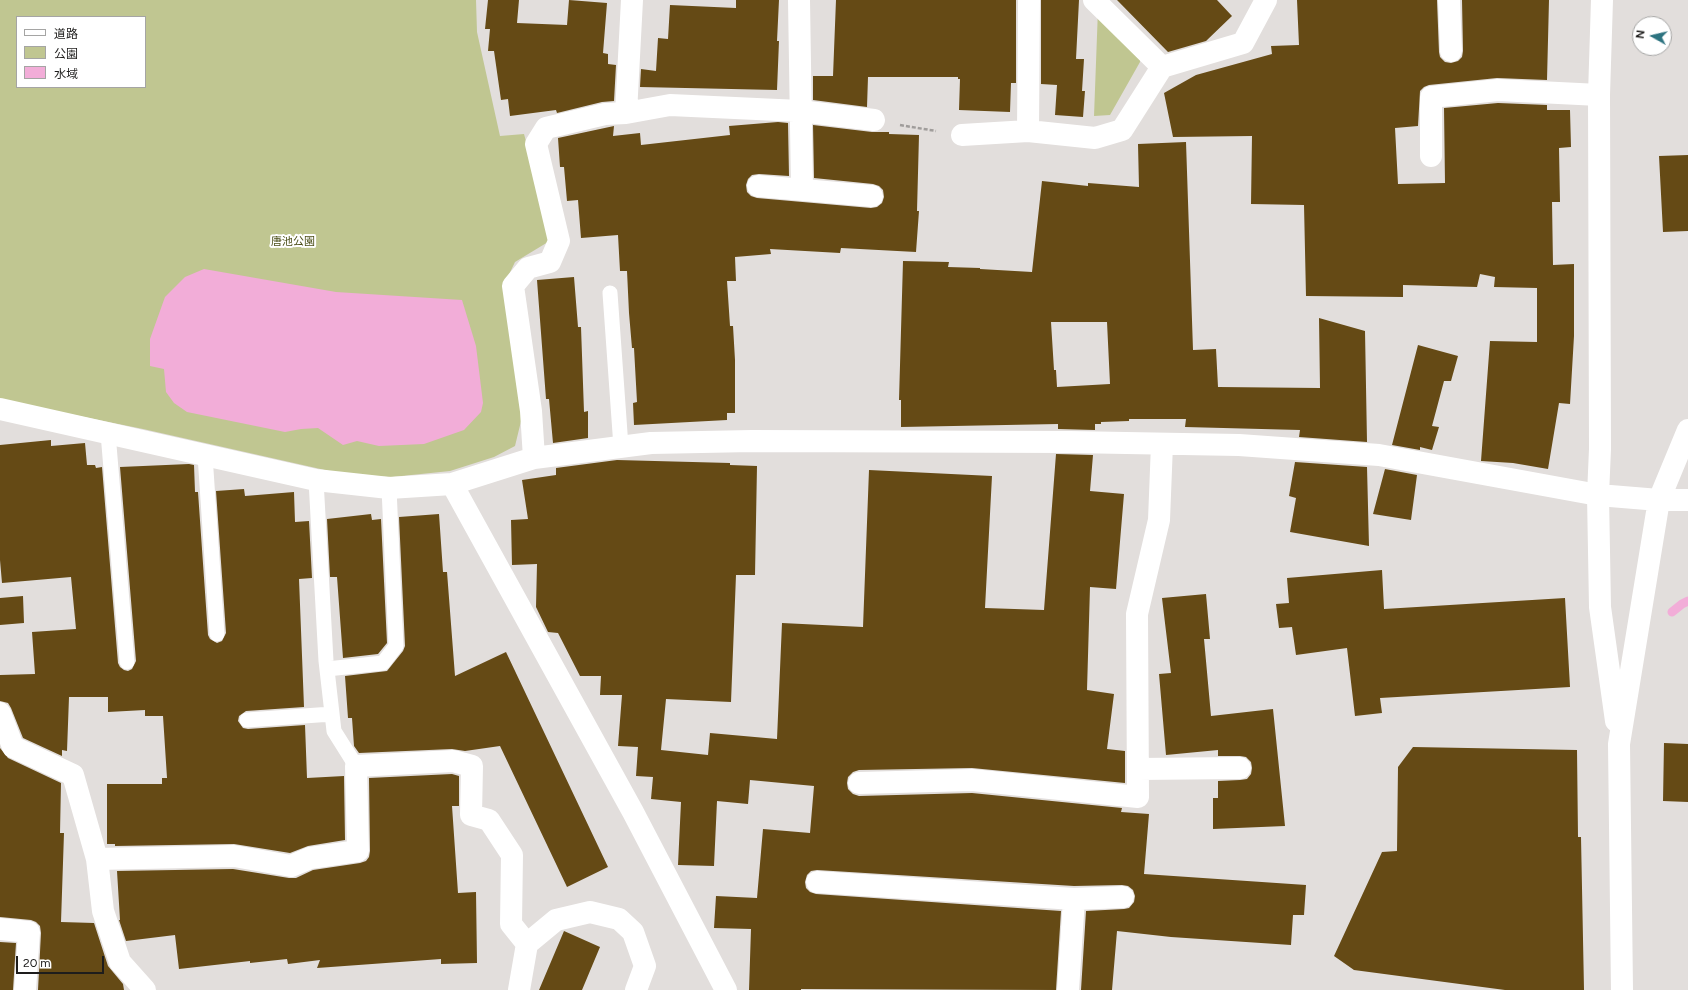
<!DOCTYPE html>
<html>
<head>
<meta charset="utf-8">
<style>
	body { margin:0 }
	#map { position:relative; width:1688px; height:990px; overflow:hidden; background:#e2dedc; font-family:Figtree,"Noto Sans JP",sans-serif }
	canvas { display:block }
	.legend { position:absolute; left:16px; top:16px; width:130px; height:72px; box-sizing:border-box; background:#fff; border:1px solid #a5a5a4; margin:0; padding:5px 7px; list-style:none; font-size:12px; color:#1e1d1c }
	.legend li { display:flex; align-items:center; gap:8px; height:20px }
	.legend b { width:20px; border:1px solid #a5a5a4 }
	.north { position:absolute; left:1632px; top:16px; width:40px; height:40px; box-sizing:border-box; background:#fff; border:1px solid #a5a5a4; border-radius:50%; rotate:278deg; font-size:11px; font-weight:700; line-height:16px; text-align:center; color:#1e1d1c }
	.north::after { content:''; display:block; margin:auto; width:14px; height:18px; background:#2d7380; clip-path:polygon(50% 0,100% 100%,50% 72%,0 100%) }
	.scale { position:absolute; left:16px; top:956px; width:88px; height:18px; box-sizing:border-box; border:2px solid #1e1d1c; border-top:0; padding-left:5px; font-size:12px; line-height:14px; white-space:nowrap; color:#1e1d1c; -webkit-text-stroke:3px #fff; paint-order:stroke }
</style>
</head>
<body>
<div id="map">
<canvas width="1688" height="990"></canvas>
<ul class="legend">
<li><b style="height:5px;background:#fff"></b>道路</li>
<li><b style="height:11px;background:#c0c691"></b>公園</li>
<li><b style="height:11px;background:#f2add8"></b>水域</li>
</ul>
<div class="north">N</div>
<div class="scale">20 m</div>
</div>
<script>
const g = document.querySelector('canvas').getContext('2d');
g.lineJoin = 'round';
function fillPath(path, color) {
  g.fillStyle = color;
  g.fill(path, 'evenodd');
}
function poly(rows) {
  const path = new Path2D();
  for (const r of rows) {
    path.moveTo(r[0], r[1]);
    for (let i = 2; i < r.length; i += 2) path.lineTo(r[i], r[i + 1]);
  }
  return path;
}
function trace(path, color, width, dash) {
  g.strokeStyle = color;
  g.lineWidth = width;
  g.lineCap = dash ? 'butt' : 'round';
  g.setLineDash(dash || []);
  g.stroke(path);
}
function write(font, color, halo, rows, align = 'center') {
  g.font = font + ' Figtree,"Noto Sans JP",sans-serif';
  g.lineWidth = 4;
  g.setLineDash([]);
  g.textBaseline = 'middle';
  g.strokeStyle = halo;
  g.fillStyle = color;
  for (const [text, x, y, turn = 0] of rows) {
    g.save();
    g.translate(x, y);
    g.rotate((+turn || 0) * Math.PI / 180);
    g.textAlign = isNaN(turn) ? turn : align;
    if (halo) g.strokeText(text, 0, 0);
    g.fillText(text, 0, 0);
    g.restore();
  }
}
const green = poly([
	[0,0,476,0,477,32,500,136,524,134,553,239,515,262,504,285,523,413,515,446,494,457,450,471,392,477,347,475,143,429,0,400],
	[17,17,145,17,145,87,17,87],
	[1098,9,1140,55,1140,62,1110,115,1094,116]
]);
const water = poly([
	[204,269,336,292,462,300,476,346,483,403,481,412,464,430,424,444,379,446,357,441,343,445,318,428,301,429,285,432,187,412,174,403,166,392,164,369,150,366,150,339,165,297,185,277]
]);
const stream = poly([
	[1672,612,1682,604,1688,601]
]);
const building = poly([
	[488,0,519,0,517,23,567,25,569,0,607,3,603,53,608,54,608,64,616,65,614,101,602,102,557,113,556,110,510,116,508,99,501,100,494,51,488,51,490,29,485,29],
	[736,0,779,0,777,41,779,41,777,90,640,87,641,69,656,71,658,38,668,39,670,5,736,8],
	[836,0,1016,0,1016,83,1011,83,1010,112,959,110,960,79,958,79,958,77,868,77,867,107,813,100,813,76,833,76],
	[1041,0,1079,0,1076,59,1084,59,1082,91,1085,91,1083,117,1055,115,1057,85,1041,84],
	[1117,0,1217,0,1232,16,1206,41,1168,52],
	[1297,0,1437,0,1439,52,1440,57,1445,62,1451,63,1458,61,1462,57,1463,51,1462,0,1549,0,1547,80,1497,78,1429,85,1424,87,1420,91,1418,126,1395,128,1398,184,1445,183,1444,108,1498,103,1547,105,1547,110,1570,110,1571,147,1559,148,1560,202,1552,202,1553,265,1574,264,1574,336,1570,404,1559,403,1548,469,1513,463,1481,461,1490,341,1537,342,1537,288,1494,287,1495,277,1480,274,1477,287,1403,285,1403,297,1306,296,1304,205,1251,204,1252,136,1173,137,1164,93,1196,75,1272,54,1271,46,1299,45],
	[778,122,788,123,789,176,759,174,752,175,748,179,746,185,747,192,751,196,757,198,871,208,877,207,882,203,884,197,883,190,879,186,873,184,814,178,813,125,872,132,889,132,889,134,919,135,917,211,919,211,916,252,841,248,840,253,770,249,771,254,735,257,736,281,727,281,730,326,733,326,735,360,735,413,727,413,727,420,634,425,633,403,637,402,634,348,632,348,629,313,627,271,620,271,618,235,581,238,578,200,567,201,564,167,560,167,558,138,614,126,613,136,640,133,641,145,730,135,729,126],
	[1186,142,1193,350,1216,349,1218,387,1320,388,1319,318,1365,331,1367,442,1299,437,1300,430,1185,427,1186,419,1129,419,1129,421,1101,422,1101,424,1095,424,1095,430,1058,429,1058,424,901,427,901,400,899,400,903,261,949,262,948,267,980,268,980,269,1032,272,1042,181,1088,186,1088,183,1139,187,1138,144],
	[1051,322,1107,322,1110,384,1057,387,1056,370,1054,370],
	[1688,155,1688,231,1663,232,1659,156],
	[574,277,578,327,581,327,584,412,588,411,588,438,553,443,549,399,546,399,537,280],
	[1418,345,1458,356,1451,381,1444,381,1432,426,1439,427,1432,450,1420,447,1420,450,1392,445],
	[51,440,51,446,85,443,87,465,95,465,96,468,102,467,118,663,120,667,124,670,128,671,132,669,136,661,120,467,189,464,194,465,195,492,198,492,208,635,210,639,217,643,222,641,226,633,216,491,244,489,245,496,294,492,295,522,309,521,312,578,299,579,304,707,246,711,239,716,238,721,243,728,248,729,305,725,307,778,344,776,345,840,308,846,290,853,234,844,115,846,115,844,107,844,107,784,162,784,162,778,167,778,163,716,145,716,145,710,108,712,108,697,69,697,67,751,62,750,62,756,23,738,11,708,8,703,0,701,0,675,35,674,32,632,76,629,71,577,2,583,0,560,0,445],
	[1056,454,1093,455,1090,491,1124,494,1116,589,1090,587,1087,690,1114,694,1107,749,1125,751,1125,783,972,768,859,770,853,772,848,777,847,783,848,789,853,794,859,796,972,793,1122,808,1121,812,1149,814,1144,874,1306,885,1304,915,1293,915,1291,945,1171,937,1117,931,1112,990,1081,990,1086,911,1124,909,1129,908,1134,902,1135,896,1133,890,1128,886,1122,885,1074,886,817,870,811,871,807,875,805,882,806,888,810,892,816,894,1061,911,1056,990,801,989,801,990,749,990,751,929,714,928,716,896,757,898,763,829,810,833,814,786,750,780,748,804,717,801,714,866,678,865,681,802,651,799,653,777,636,776,638,747,618,746,622,695,600,695,601,676,580,676,558,633,548,632,536,607,537,564,512,565,511,520,528,519,522,480,556,475,556,468,617,460,730,463,730,465,757,466,755,575,736,575,731,702,666,699,661,750,708,755,710,733,777,739,782,623,863,627,869,470,992,476,985,608,1044,610],
	[1295,462,1367,467,1369,546,1290,532,1296,498,1289,496],
	[1385,469,1417,475,1411,520,1373,514],
	[371,514,372,520,381,519,387,643,378,654,343,658,337,577,330,577,327,519],
	[439,514,443,572,447,572,455,676,506,652,608,867,567,887,500,746,465,751,452,749,359,753,354,746,352,718,348,718,345,676,387,671,403,651,405,646,399,517],
	[1382,570,1384,609,1565,598,1570,687,1380,698,1382,713,1355,716,1347,648,1296,655,1292,627,1279,628,1276,604,1289,603,1287,578],
	[1206,594,1210,639,1204,639,1211,716,1273,709,1285,826,1213,829,1213,798,1218,798,1218,781,1240,780,1247,779,1251,774,1252,768,1251,762,1246,757,1240,756,1218,756,1218,750,1166,755,1159,674,1171,673,1162,598],
	[23,596,24,623,0,625,0,598],
	[1664,743,1688,744,1688,802,1663,801],
	[1413,747,1577,750,1578,837,1581,837,1584,990,1505,990,1354,970,1334,956,1382,852,1397,851,1398,767],
	[0,748,8,758,61,783,60,833,64,833,61,922,94,923,108,966,123,984,124,990,38,990,41,933,40,926,36,922,31,920,0,917],
	[452,774,459,776,459,806,452,806,458,893,476,892,477,963,441,964,441,959,317,968,320,960,288,964,287,959,250,963,250,961,179,969,175,935,126,941,119,920,120,920,117,871,233,869,289,878,296,878,313,870,360,863,366,861,369,857,370,851,369,778],
	[564,931,600,947,582,990,539,990],
	[0,942,16,943,13,990,0,990]
]);
const path = poly([
	[900,125,936,131]
]);
const lane = poly([
	[610,293,621,447],
	[108,433,127,662],
	[205,455,217,634],
	[316,480,326,661,334,731,356,766],
	[327,669,383,663,396,646,389,488],
	[247,720,332,714]
]);
const street = poly([
	[799,0,802,189],
	[1094,0,1162,67],
	[1449,0,1451,51],
	[626,113,632,0],
	[1028,131,1029,0],
	[962,135,1028,131,1095,138,1122,130,1162,67,1243,43,1266,0],
	[1431,156,1431,97,1498,90,1599,95],
	[758,186,872,196],
	[0,409,316,480,389,488,452,484,534,458,651,443,752,441,1070,442,1239,445,1379,455,1598,495],
	[534,458,531,411,513,286,528,268,550,262,559,241,536,144,546,128,605,114,626,113,670,105,800,111,874,120],
	[452,484,633,812,726,990],
	[1659,500,1688,500],
	[0,713,13,747,73,775,97,859,103,911,120,962,145,990],
	[1138,769,1240,768],
	[859,783,972,780,1138,797,1137,614,1159,520,1162,444],
	[97,859,234,856,291,866,310,858,358,851,356,766,453,761,472,766,471,815,489,820,512,855,511,924,527,944],
	[817,882,1074,899,1123,897],
	[0,929,29,932,25,990],
	[519,990,527,944,556,920,590,912,619,919,633,932,645,966,636,990],
	[1068,990,1074,899]
]);
const secondary = poly([
	[1602,0,1599,95,1600,449,1598,495,1659,500],
	[1598,495,1600,607,1616,721],
	[1622,990,1619,744,1659,500,1688,430]
]);
const parkNames = [
	["唐池公園",293,242]
];
fillPath(green, '#c0c691');
fillPath(water, '#f2add8');
trace(stream, '#f2add8', 9);
fillPath(building, '#654a15');
trace(path, '#a09d9b', 2.5, [4, 2]);
trace(lane, '#fff', 15);
trace(street, '#fff', 22);
trace(secondary, '#fff', 22);
write('11px', '#4b4e18', '#fff', parkNames);
</script>
</body>
</html>
